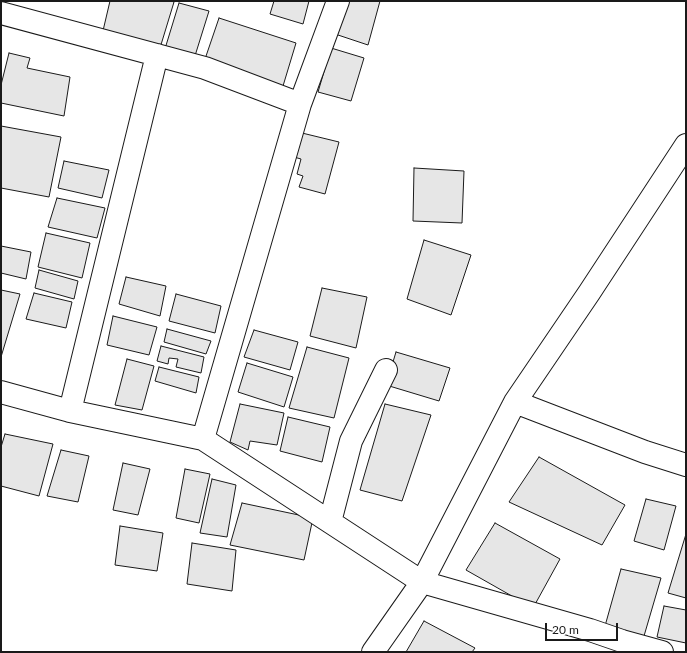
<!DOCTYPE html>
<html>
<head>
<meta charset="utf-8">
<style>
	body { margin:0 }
	#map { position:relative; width:687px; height:653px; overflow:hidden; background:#fff; font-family:Lato,sans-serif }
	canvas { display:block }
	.frame { position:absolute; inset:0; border:2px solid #1a1a1a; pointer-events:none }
	.scale { position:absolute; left:545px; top:623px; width:73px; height:18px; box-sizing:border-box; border:2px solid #1a1a1a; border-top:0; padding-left:5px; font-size:12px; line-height:14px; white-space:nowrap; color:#1a1a1a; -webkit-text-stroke:3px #fff; paint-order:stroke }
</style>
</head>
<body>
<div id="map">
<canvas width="687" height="653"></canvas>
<div class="frame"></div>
<div class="scale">20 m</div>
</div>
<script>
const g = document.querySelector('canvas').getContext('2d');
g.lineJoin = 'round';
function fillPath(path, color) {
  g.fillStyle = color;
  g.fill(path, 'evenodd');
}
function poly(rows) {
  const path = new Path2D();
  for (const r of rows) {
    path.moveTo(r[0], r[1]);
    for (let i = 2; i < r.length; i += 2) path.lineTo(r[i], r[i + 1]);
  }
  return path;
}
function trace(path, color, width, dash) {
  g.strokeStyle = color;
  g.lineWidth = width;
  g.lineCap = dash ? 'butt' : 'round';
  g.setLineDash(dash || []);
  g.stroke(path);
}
const building = poly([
	[110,1,171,1,174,2,160,48,102,35,110,1],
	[274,1,309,1,303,24,270,14,274,1],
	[343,1,380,1,368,45,332,33,343,1],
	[179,3,209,11,194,59,164,52,179,3],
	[219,18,296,43,283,86,204,62,219,18],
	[331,48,364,58,351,101,318,92,331,48],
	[9,53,30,58,27,68,70,77,64,116,1,103,1,85,9,53],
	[1,126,61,137,49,197,1,188,1,126],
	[302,133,339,142,325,194,299,187,303,176,297,174,301,159,294,157,302,133],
	[64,161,109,170,102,198,58,188,64,161],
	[414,168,464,171,462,223,413,221,414,168],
	[57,198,105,208,97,238,48,227,57,198],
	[46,233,90,243,82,278,38,267,46,233],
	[424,240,471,255,451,315,407,299,424,240],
	[1,246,31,252,26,279,1,273,1,246],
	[39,270,78,281,74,299,35,288,39,270],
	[126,277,166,286,160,316,119,304,126,277],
	[322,288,367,297,356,348,310,336,322,288],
	[1,290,20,294,1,357,1,290],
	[34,293,72,302,66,328,26,319,34,293],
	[176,294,221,306,215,333,169,321,176,294],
	[113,316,157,327,149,355,107,345,113,316],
	[167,329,211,341,206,354,164,342,167,329],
	[254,330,298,342,290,370,244,357,254,330],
	[161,346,204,357,201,373,176,367,178,359,169,358,168,364,157,361,161,346],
	[307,347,349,358,334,418,289,408,307,347],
	[396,352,450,368,439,401,386,385,396,352],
	[127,359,154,366,142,410,115,405,127,359],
	[247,363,293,377,284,407,238,392,247,363],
	[159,367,199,377,196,393,155,381,159,367],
	[240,404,284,413,277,445,250,441,248,450,230,442,240,404],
	[385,404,431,415,402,501,360,490,385,404],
	[288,417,330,427,322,462,280,451,288,417],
	[5,434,53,444,39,496,1,486,1,447,5,434],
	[61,450,89,456,78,502,47,496,61,450],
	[539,457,625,505,602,545,509,502,539,457],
	[123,463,150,469,138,515,113,510,123,463],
	[185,469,210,474,199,523,176,518,185,469],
	[212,479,236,485,227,537,200,533,212,479],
	[646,499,676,506,664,550,634,541,646,499],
	[242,503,313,518,304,560,230,545,242,503],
	[495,523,560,559,533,608,466,570,495,523],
	[120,526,163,533,157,571,115,565,120,526],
	[686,534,686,598,668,593,686,534],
	[192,543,236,550,232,591,187,584,192,543],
	[621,569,661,578,644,636,605,626,621,569],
	[664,606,686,610,686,643,657,637,664,606],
	[424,621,475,648,472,652,406,652,424,621]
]);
const minor = poly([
	[1,13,205,68,300,104,203,439,422,582,590,630,622,641,662,652],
	[157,55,70,411,203,439],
	[300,104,338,1],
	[1,392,70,411],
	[515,402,645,452,686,465],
	[330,522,351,441,386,370],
	[373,652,422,582,515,402,589,293,686,145]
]);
fillPath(building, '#e6e6e6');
trace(building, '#1a1a1a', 1);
trace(minor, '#1a1a1a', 24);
trace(minor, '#fff', 22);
</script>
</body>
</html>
